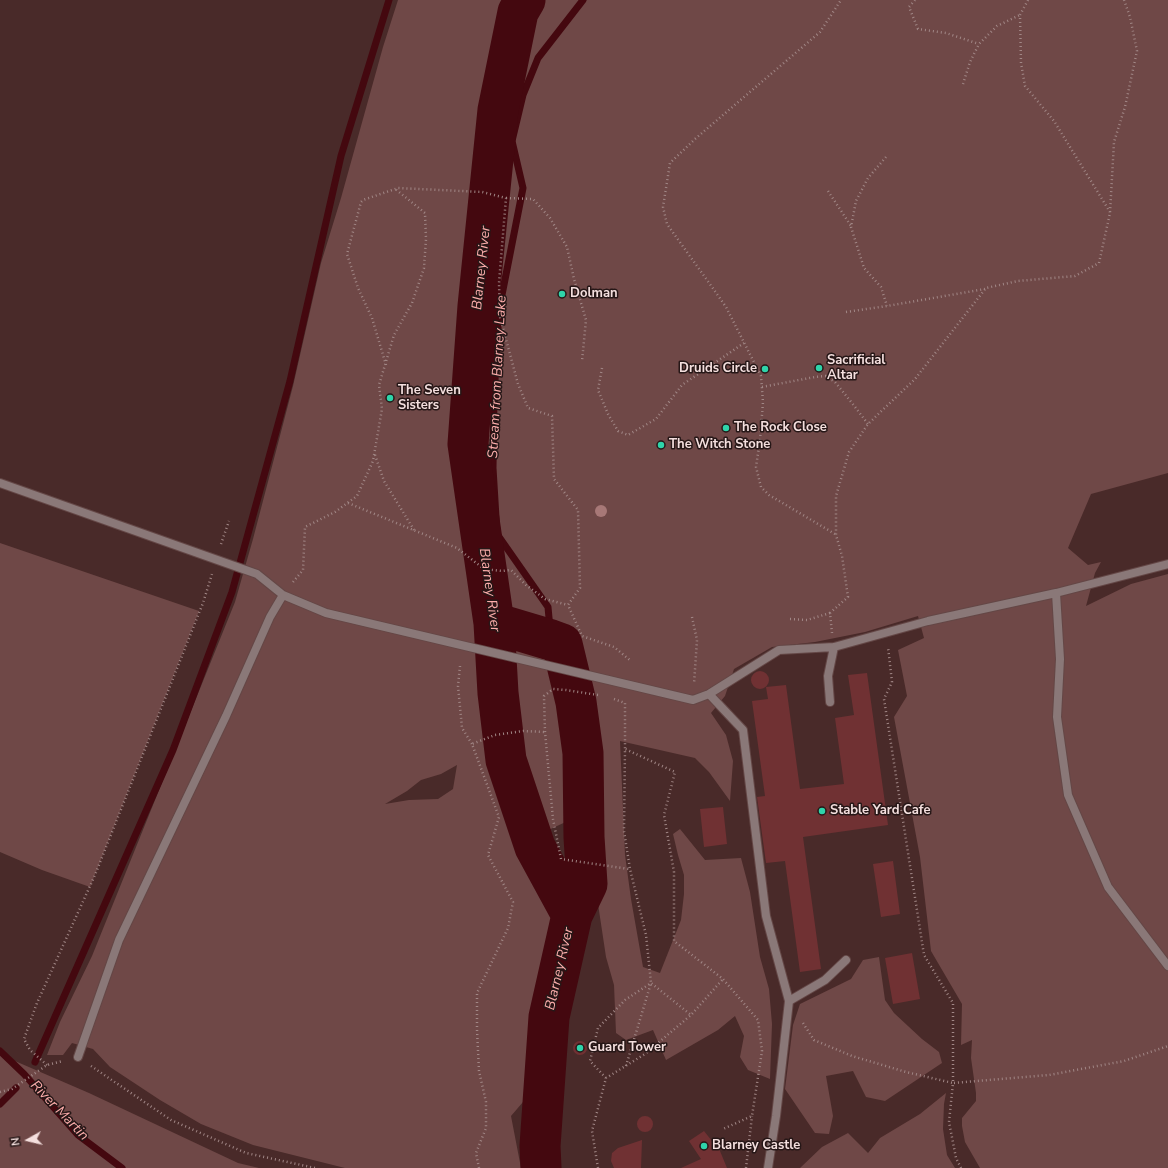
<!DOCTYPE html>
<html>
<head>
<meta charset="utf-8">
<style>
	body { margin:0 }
	#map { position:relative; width:1168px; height:1168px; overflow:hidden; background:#492a29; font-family:"Nunito Sans",sans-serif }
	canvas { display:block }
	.north { position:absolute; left:8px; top:1120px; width:40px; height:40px; -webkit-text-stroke:3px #261717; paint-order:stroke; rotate:262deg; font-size:11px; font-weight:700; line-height:16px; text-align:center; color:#f4dfde }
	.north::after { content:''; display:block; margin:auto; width:14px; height:18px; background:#f4dfde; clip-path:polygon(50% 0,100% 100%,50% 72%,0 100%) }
</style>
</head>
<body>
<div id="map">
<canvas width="1168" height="1168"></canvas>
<div class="north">N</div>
</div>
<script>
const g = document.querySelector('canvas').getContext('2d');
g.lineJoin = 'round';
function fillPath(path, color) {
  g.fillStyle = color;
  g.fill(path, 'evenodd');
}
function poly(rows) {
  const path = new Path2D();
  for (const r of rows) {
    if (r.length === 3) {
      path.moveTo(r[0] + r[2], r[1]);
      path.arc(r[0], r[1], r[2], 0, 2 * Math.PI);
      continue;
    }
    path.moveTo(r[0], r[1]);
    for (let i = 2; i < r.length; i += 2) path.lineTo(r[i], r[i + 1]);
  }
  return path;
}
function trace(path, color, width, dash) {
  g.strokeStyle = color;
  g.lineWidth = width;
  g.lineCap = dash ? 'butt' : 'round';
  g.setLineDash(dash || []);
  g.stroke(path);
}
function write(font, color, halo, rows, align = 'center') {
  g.font = font + ' "Nunito Sans",sans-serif';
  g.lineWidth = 3;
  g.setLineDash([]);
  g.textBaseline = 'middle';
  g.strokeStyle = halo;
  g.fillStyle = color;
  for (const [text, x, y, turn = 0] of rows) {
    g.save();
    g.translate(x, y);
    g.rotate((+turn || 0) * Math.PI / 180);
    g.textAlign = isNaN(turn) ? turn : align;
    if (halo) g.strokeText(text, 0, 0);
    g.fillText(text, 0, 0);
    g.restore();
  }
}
const green = poly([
	[398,0,519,0,514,11,504,48,492,124,467,406,465,448,479,527,484,569,486,635,489,659,488,697,493,729,501,761,512,797,524,840,537,869,555,900,562,914,562,923,554,933,556,948,546,975,534,1030,530,1075,523,1102,511,1116,521,1168,345,1168,253,1145,201,1124,160,1100,110,1067,93,1049,72,1043,63,1055,47,1055,60,1022,92,956,235,602,253,539,293,386,321,263,341,198,383,47],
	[457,765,453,789,438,799,409,800,385,804,407,791,421,780,441,774],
	[528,0,1168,0,1168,473,1091,494,1068,548,1088,565,1101,562,1095,573,1086,606,1131,584,1168,574,1168,1168,980,1168,965,1142,962,1126,962,1118,976,1101,976,1093,971,1058,972,1040,961,1045,962,1004,931,951,920,857,894,717,907,696,898,650,924,638,918,616,865,632,815,642,772,647,734,669,725,696,711,713,726,735,733,761,730,801,709,772,695,758,620,741,625,855,631,899,643,967,660,973,681,920,684,894,684,875,678,855,673,834,680,829,705,860,741,858,750,892,760,957,769,989,772,1024,770,1079,748,1070,740,1057,744,1036,735,1016,718,1030,666,1060,653,1030,626,1040,616,1033,614,985,606,957,595,884,585,700,569,709,574,754,576,797,570,820,544,832,526,785,506,694,501,593,489,533,479,452,487,289,497,202,495,187,521,12],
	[0,543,199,611,90,887,42,870,0,852],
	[879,957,885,1000,894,1013,922,1039,939,1052,942,1063,885,1101,866,1097,853,1071,826,1076,833,1116,829,1134,815,1133,785,1089,793,1025,800,1004,851,979,863,960],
	[0,1049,8,1058,89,1093,238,1163,259,1168,0,1168],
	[946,1093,944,1104,943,1129,947,1155,955,1168,800,1168,822,1147,848,1133,868,1153,880,1138,920,1114]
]);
const stream = poly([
	[551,640,548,607,497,534,493,468,494,398,499,310,523,188,512,141,523,95,538,58,583,0],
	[0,1051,24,1074,78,1135,122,1168],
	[35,1062,173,750,232,592,290,381,341,156,389,0],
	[0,1104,16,1088]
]);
const river = poly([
	[525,0,518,12,498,110,478,306,468,444,494,623,498,693,506,760,535,847,572,915,549,1017,540,1146,541,1168],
	[494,623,551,640,562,644,576,702,583,753,584,837,587,884,572,915]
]);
const building = poly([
	[760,680,9],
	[867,673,888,825,803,837,821,969,800,972,785,861,766,863,757,797,765,796,752,701,768,699,766,687,786,685,800,789,844,784,835,718,854,715,848,675],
	[723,807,727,844,704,847,700,809],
	[893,861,900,914,881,917,873,864],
	[912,953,920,999,893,1004,885,958],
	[580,1048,7],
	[645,1124,8],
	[704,1131,720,1151,727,1168,681,1168,701,1159,689,1141],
	[642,1140,641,1168,614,1168,611,1161,612,1153,618,1148]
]);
const path = poly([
	[915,0,909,7,918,29,946,33,979,44],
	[1028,0,1020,15,1021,63,1025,86,1054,121,1110,212],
	[963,84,970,62,979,44,997,26,1020,15],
	[886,157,868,178,856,201,851,227,864,268,881,287,887,306],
	[828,191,851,226],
	[506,198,533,199,550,218,567,247,574,279,586,320,582,361],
	[846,312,887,306,985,289],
	[386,365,372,318,358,288,347,254,361,202,363,200,398,188,482,192,506,198,499,283,500,317,518,384,528,408,552,416,554,479,578,510,580,588,568,605,582,636,614,647,631,661],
	[602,368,598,390,608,414,618,431,628,435,656,419,682,385,744,343],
	[762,387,815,377,826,376,835,382,852,403,868,424],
	[375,455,384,481,414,530],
	[348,503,457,548,484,569,502,571,511,570,526,585,545,599,568,605],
	[835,534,769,495,761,487,756,467,760,440,763,402,761,376,726,307,712,287,667,224,663,207,670,163,695,139,820,32,841,0],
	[221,544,229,521],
	[293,582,303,570,305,527,335,512,357,496,373,461,382,409,379,385,394,335,412,303,424,268,426,239,425,213,394,188],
	[692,617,697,640,694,684],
	[790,619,807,620,830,613],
	[832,633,830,613,848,597,842,556,836,535,836,496,849,452,868,424,915,379,986,288,1018,281,1075,276,1099,263,1110,213,1114,142,1125,107,1137,51,1130,17,1124,0],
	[460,666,458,686,462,728,472,744],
	[598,695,566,690,553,689,544,696,545,732,553,819,561,859,629,869],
	[614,699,625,703,625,749],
	[803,1023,814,1040,852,1056,906,1072,953,1083,953,1003,924,955,884,699,892,682,888,647],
	[47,1065,30,1050,24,1039,37,1003,95,875,203,603,212,574],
	[91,1066,171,1120,246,1153,315,1168],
	[626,1066,651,983,646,935,630,869,624,831,625,749,675,772,664,815,674,872,674,941,723,979,758,1020,762,1051,752,1116,723,1129],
	[606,1078,590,1061,598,1028,625,1000,651,983,691,1015],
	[0,1092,12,1089,47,1065,63,1061],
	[479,1168,476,1153,486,1128,486,1102,479,1071,477,1030,477,993,508,928,513,902,488,855,499,817,472,744,495,735,523,731,545,732],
	[598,1168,592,1131,606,1078,645,1054,691,1015,723,979],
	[746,1168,752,1116],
	[961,1168,956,1158,949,1122,953,1083,1049,1075,1124,1061,1168,1046]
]);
const service = poly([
	[0,483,257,574,283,595,326,613,693,700,709,694,779,650,834,647,928,621,1056,593,1060,659,1057,717,1068,795,1108,887,1168,966],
	[1056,593,1168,564],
	[709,694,743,730,766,916,789,1001,776,1116,768,1168],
	[830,702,828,676,834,647],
	[789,1001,825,980,846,960],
	[78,1057,119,940,226,716,270,617,283,595]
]);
const trees = [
	[601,511]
];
const markers = [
	[562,294,4,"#2fd4aa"],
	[819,368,4,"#2fd4aa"],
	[765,369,4,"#2fd4aa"],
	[390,398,4,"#2fd4aa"],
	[726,428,4,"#2fd4aa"],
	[661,445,4,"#2fd4aa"],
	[822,811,4,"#2fd4aa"],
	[580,1048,4,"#2fd4aa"],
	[704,1146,4,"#2fd4aa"]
];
const poiNames = [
	["Dolman",570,294],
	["Sacrificial",827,361],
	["Altar",827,376],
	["Druids Circle",757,369,"right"],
	["The Seven",398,391],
	["Sisters",398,406],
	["The Rock Close",734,428],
	["The Witch Stone",669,445],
	["Stable Yard Cafe",830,811],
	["Guard Tower",588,1048],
	["Blarney Castle",712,1146]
];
const waterNames = [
	["Blarney River",482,268,-84],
	["Stream from Blarney Lake",498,377,-87],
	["Blarney River",489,590,82],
	["Blarney River",560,969,-77],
	["River Martin",59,1111,46]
];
fillPath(green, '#6f4847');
trace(stream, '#44080f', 7);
trace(river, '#44080f', 41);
fillPath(building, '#703133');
trace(service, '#644746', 10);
trace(path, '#a18786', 2.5, [1, 3]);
trace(service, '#8a7878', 8);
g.fillStyle = '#a77877';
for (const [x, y] of trees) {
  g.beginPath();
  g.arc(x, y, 6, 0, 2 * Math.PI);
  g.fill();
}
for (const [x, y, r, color] of markers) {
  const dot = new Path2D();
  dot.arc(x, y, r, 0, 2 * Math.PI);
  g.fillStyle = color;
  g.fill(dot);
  trace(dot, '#261717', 1.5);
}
write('bold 13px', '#f4dfde', '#261717', poiNames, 'left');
write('italic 14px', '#fdadab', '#261717', waterNames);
</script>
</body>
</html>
